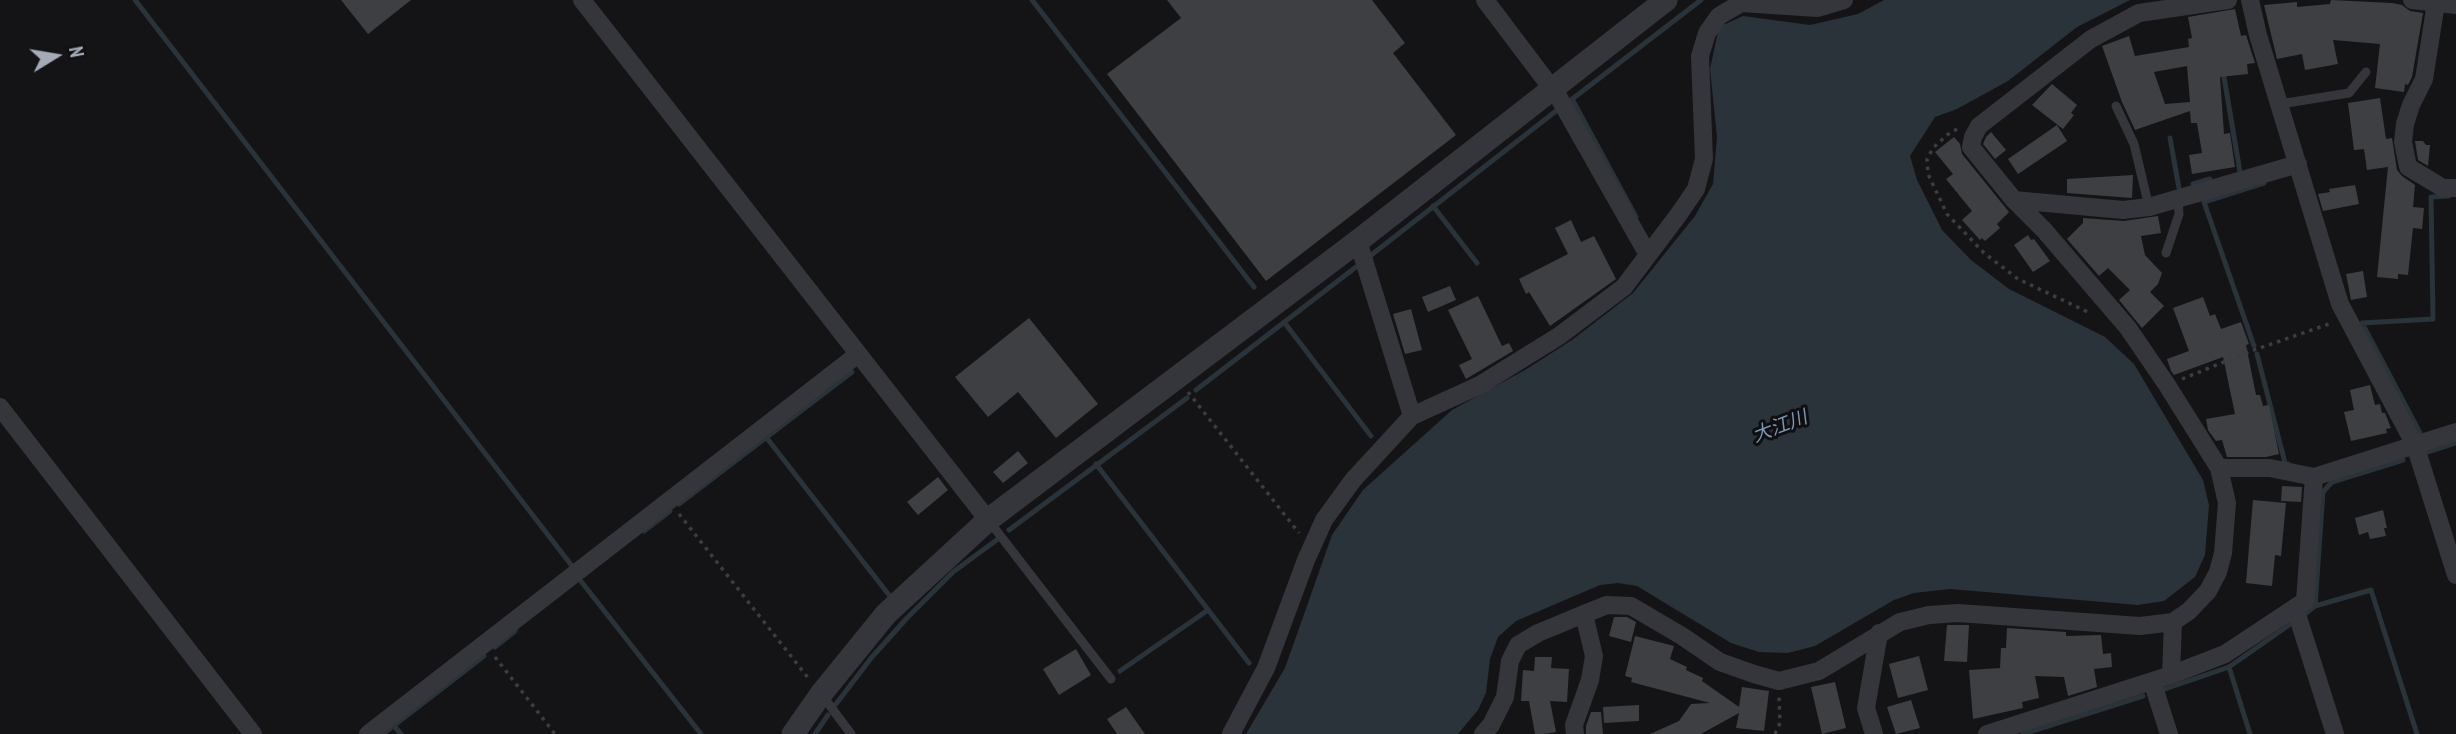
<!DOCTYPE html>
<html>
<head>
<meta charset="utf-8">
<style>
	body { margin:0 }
	#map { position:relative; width:2456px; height:734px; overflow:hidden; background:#141416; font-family:"PT Sans Narrow",sans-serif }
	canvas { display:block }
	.north { position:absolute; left:21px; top:21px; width:70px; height:70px; -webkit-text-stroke:5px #0f0f11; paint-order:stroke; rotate:79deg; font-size:19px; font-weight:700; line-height:28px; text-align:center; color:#a5aab7 }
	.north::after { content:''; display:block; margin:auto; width:24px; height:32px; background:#a5aab7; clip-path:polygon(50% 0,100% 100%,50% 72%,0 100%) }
</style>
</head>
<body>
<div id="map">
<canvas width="2456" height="734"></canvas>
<div class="north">N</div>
</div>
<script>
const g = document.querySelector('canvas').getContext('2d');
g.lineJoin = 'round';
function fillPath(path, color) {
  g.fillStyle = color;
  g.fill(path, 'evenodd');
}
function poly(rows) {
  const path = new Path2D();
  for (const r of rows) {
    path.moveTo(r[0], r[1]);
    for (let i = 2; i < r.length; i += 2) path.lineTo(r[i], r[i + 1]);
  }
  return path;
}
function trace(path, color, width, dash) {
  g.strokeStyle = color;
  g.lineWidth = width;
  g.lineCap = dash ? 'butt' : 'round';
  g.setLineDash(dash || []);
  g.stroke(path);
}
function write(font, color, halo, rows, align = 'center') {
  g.font = font + ' "PT Sans Narrow","Noto Sans JP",sans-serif';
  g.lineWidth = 6;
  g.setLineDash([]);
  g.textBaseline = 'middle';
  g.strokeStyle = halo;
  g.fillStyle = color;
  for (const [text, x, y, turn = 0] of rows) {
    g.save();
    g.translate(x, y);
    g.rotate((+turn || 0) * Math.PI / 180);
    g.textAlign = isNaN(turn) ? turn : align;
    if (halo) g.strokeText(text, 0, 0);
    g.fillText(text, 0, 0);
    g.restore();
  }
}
const water = poly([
	[1884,0,2130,0,2077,27,2008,81,1957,109,1935,117,1910,156,1917,180,1942,230,1971,260,2009,289,2105,337,2134,364,2203,480,2209,505,2205,555,2195,577,2164,601,2138,605,1950,589,1914,593,1894,600,1815,646,1788,653,1759,652,1731,643,1637,586,1618,583,1600,585,1516,621,1498,637,1490,659,1486,693,1478,710,1458,734,1246,734,1285,668,1332,535,1363,490,1452,410,1525,370,1572,340,1633,293,1695,216,1713,184,1717,137,1710,69,1719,27,1743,16,1810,25,1858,14]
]);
const stream = poly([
	[135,0,572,566],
	[1032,0,1254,287],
	[2223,71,2240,172],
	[1572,99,1636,217],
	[1571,100,1701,0],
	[2170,138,2179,188],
	[2193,184,2210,179],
	[1433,206,1477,263],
	[1370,256,1556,111],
	[1284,322,1371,436],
	[2254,346,2204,202,2264,183],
	[2257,354,2285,463,2288,464],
	[1196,390,1356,267],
	[2420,433,2362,323,2433,319,2431,197,2449,196],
	[766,437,889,595],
	[2427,452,2456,443],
	[1096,464,1249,663],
	[679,504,852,372],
	[1009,530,1187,398],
	[644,531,670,511],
	[580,580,701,734],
	[2315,606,2371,590,2417,734],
	[2305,614,2315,606,2323,492,2332,482,2403,460],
	[495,647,515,631],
	[2229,667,2250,734],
	[1120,671,1208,610],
	[2162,690,2229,667,2289,625],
	[836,704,872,657,907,618,953,572,998,539],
	[394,726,401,734],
	[383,734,484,656],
	[815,734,828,715],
	[2023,734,2143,696]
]);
const building = poly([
	[341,0,411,0,368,34],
	[1167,0,1372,0,1405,43,1393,53,1456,135,1266,281,1107,74,1181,18],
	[2331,0,2392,3,2402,5,2410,11,2423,13,2412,77,2408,85,2405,84,2404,92,2375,88,2380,44,2333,40,2338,64,2305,70,2302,54,2277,59,2264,5,2297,2,2297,7,2330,4],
	[2235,9,2241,36,2246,35,2255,63,2247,64,2248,74,2220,77,2224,134,2230,133,2235,167,2192,174,2189,155,2202,153,2197,123,2191,123,2190,111,2135,130,2122,102,2102,46,2129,36,2135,56,2189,47,2188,39,2192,38,2188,17],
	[2187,66,2190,102,2165,104,2154,72],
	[2052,84,2077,105,2071,113,2074,115,2063,129,2032,105],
	[2380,98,2386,139,2392,138,2397,170,2402,176,2415,185,2413,207,2424,208,2422,229,2413,228,2408,275,2398,274,2398,279,2377,277,2388,167,2367,170,2364,149,2354,150,2348,103],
	[2057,125,2067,141,2018,174,2008,159],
	[1991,132,2006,150,1995,159,1983,144,1986,137],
	[1954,137,1960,144,1962,154,2009,212,1997,224,2000,228,1985,241,1982,238,1980,240,1962,220,1972,211,1946,179,1953,174,1935,152],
	[2415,141,2423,141,2426,145,2430,145,2428,166,2418,160],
	[2133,175,2132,198,2067,193,2067,179],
	[2355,185,2359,204,2323,211,2318,194,2330,192,2329,189],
	[2158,216,2161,233,2141,236,2145,255,2162,273,2158,284,2150,292,2164,306,2142,328,2119,300,2130,290,2108,268,2099,276,2067,239,2083,223,2083,218,2124,221],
	[1571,220,1581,242,1594,236,1616,279,1550,326,1529,292,1526,294,1519,279,1568,254,1555,228],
	[2028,235,2031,240,2034,239,2050,261,2033,272,2014,245],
	[2363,271,2367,297,2351,300,2346,274],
	[1450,286,1456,300,1428,312,1422,297],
	[1478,296,1502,346,1509,343,1513,351,1466,379,1459,365,1472,359,1448,310],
	[2203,297,2210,316,2215,314,2221,329,2241,322,2249,344,2246,345,2256,395,2260,395,2263,406,2269,405,2279,454,2266,457,2227,457,2222,440,2216,441,2208,430,2206,419,2235,414,2223,357,2174,375,2171,371,2167,359,2189,351,2173,308],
	[1411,309,1422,350,1405,354,1393,314],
	[1029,318,1098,404,1056,438,1018,392,988,417,955,377],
	[2370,385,2375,405,2380,404,2382,413,2385,413,2391,428,2386,429,2387,433,2351,441,2344,412,2354,410,2350,390],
	[1018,451,1028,463,1003,483,993,472],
	[938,477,948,490,918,515,907,502],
	[2282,486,2302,487,2301,502,2281,501],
	[2253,500,2286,503,2281,556,2275,555,2272,586,2246,583],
	[2383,510,2387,528,2384,528,2386,536,2370,539,2368,532,2359,535,2355,518],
	[1614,617,1627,617,1636,622,1631,642,1609,636],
	[1947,625,1969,625,1967,662,1944,661],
	[2007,628,2066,632,2066,636,2101,635,2103,654,2111,653,2112,667,2094,669,2097,687,2068,696,2064,677,2035,676,2039,698,2022,702,2023,708,1973,719,1969,670,2000,668,2001,648,2006,648],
	[1635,636,1674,646,1670,659,1687,667,1686,670,1703,678,1702,681,1739,707,1742,687,1769,691,1764,731,1736,728,1739,713,1701,734,1650,734,1679,721,1691,704,1710,703,1631,682,1632,678,1625,676],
	[1076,649,1091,675,1059,695,1043,669],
	[1919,656,1928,690,1898,698,1889,664],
	[1535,657,1552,657,1551,668,1569,669,1567,702,1550,701,1556,732,1544,734,1535,734,1529,701,1521,701,1523,670,1534,671],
	[1835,682,1846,728,1822,734,1811,687],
	[1911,700,1920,728,1896,734,1887,707],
	[1639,705,1639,721,1604,723,1603,707],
	[1126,707,1145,734,1117,734,1107,719],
	[1591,712,1601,712,1603,734,1586,734,1586,726]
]);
const path = poly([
	[1957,129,1947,135,1933,148,1927,159,1928,174,1947,214,1984,253,2018,279,2090,313],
	[2182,379,2251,351,2332,323],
	[1188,392,1299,533],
	[679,514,809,679],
	[495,657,555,734],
	[1775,734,1780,723,1779,697]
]);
const service = poly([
	[2280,104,2349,93,2366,72],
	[2116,106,2134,144,2149,207],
	[2166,253,2179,214,2178,199],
	[989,521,1111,679],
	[822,695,851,734]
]);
const minor = poly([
	[582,0,988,520],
	[1485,0,1559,98,1647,253],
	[2250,0,2258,35,2340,304,2415,445,2456,575],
	[2412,0,2456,5],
	[2436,3,2424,79,2411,105,2405,124,2403,142,2408,167,2443,188,2456,188],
	[2014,200,2123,210,2149,207,2298,164],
	[1358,241,1412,416],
	[0,407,253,734],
	[2219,468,2270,468,2314,477],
	[2295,608,2335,734],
	[2171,675,2173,622],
	[2152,681,2169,734],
	[368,734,857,355],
	[1231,734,1266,668,1306,560,1324,520,1353,480,1412,416,1480,385,1559,336,1624,287,1679,214,1696,189,1704,159,1700,56,1707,33,1719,16,1741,3,1817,8,1844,0],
	[1483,734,1491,725,1505,697,1510,661,1518,645,1538,633,1584,614],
	[1575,734,1574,725,1590,680,1594,656,1584,614,1607,605,1631,606,1682,636,1720,662,1754,674,1779,681,1819,671,1900,622,1929,615,1958,613,2140,626,2173,622,2189,611,2208,591,2218,572,2223,553,2227,503,2219,468,2167,385,2128,328,2044,230,2014,200,1971,147,1973,137,1979,126,2091,39,2139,13,2228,0],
	[1874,734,1866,708,1879,633],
	[1987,734,2171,675,2225,654,2305,601,2314,477,2456,432]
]);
const tertiary = poly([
	[793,734,821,694,886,614,988,520,1358,241,1666,0]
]);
const waterNames = [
	["大江川",1780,427,-21]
];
fillPath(water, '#2a333a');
trace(stream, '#2a333a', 5);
fillPath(building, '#3e3f43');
trace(path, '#3b3d42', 3.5, [3.5, 5]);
trace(service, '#35363b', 9);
trace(minor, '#35363b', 18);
trace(tertiary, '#35363b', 23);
write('italic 19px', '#7a97b4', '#0f0f11', waterNames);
</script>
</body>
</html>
